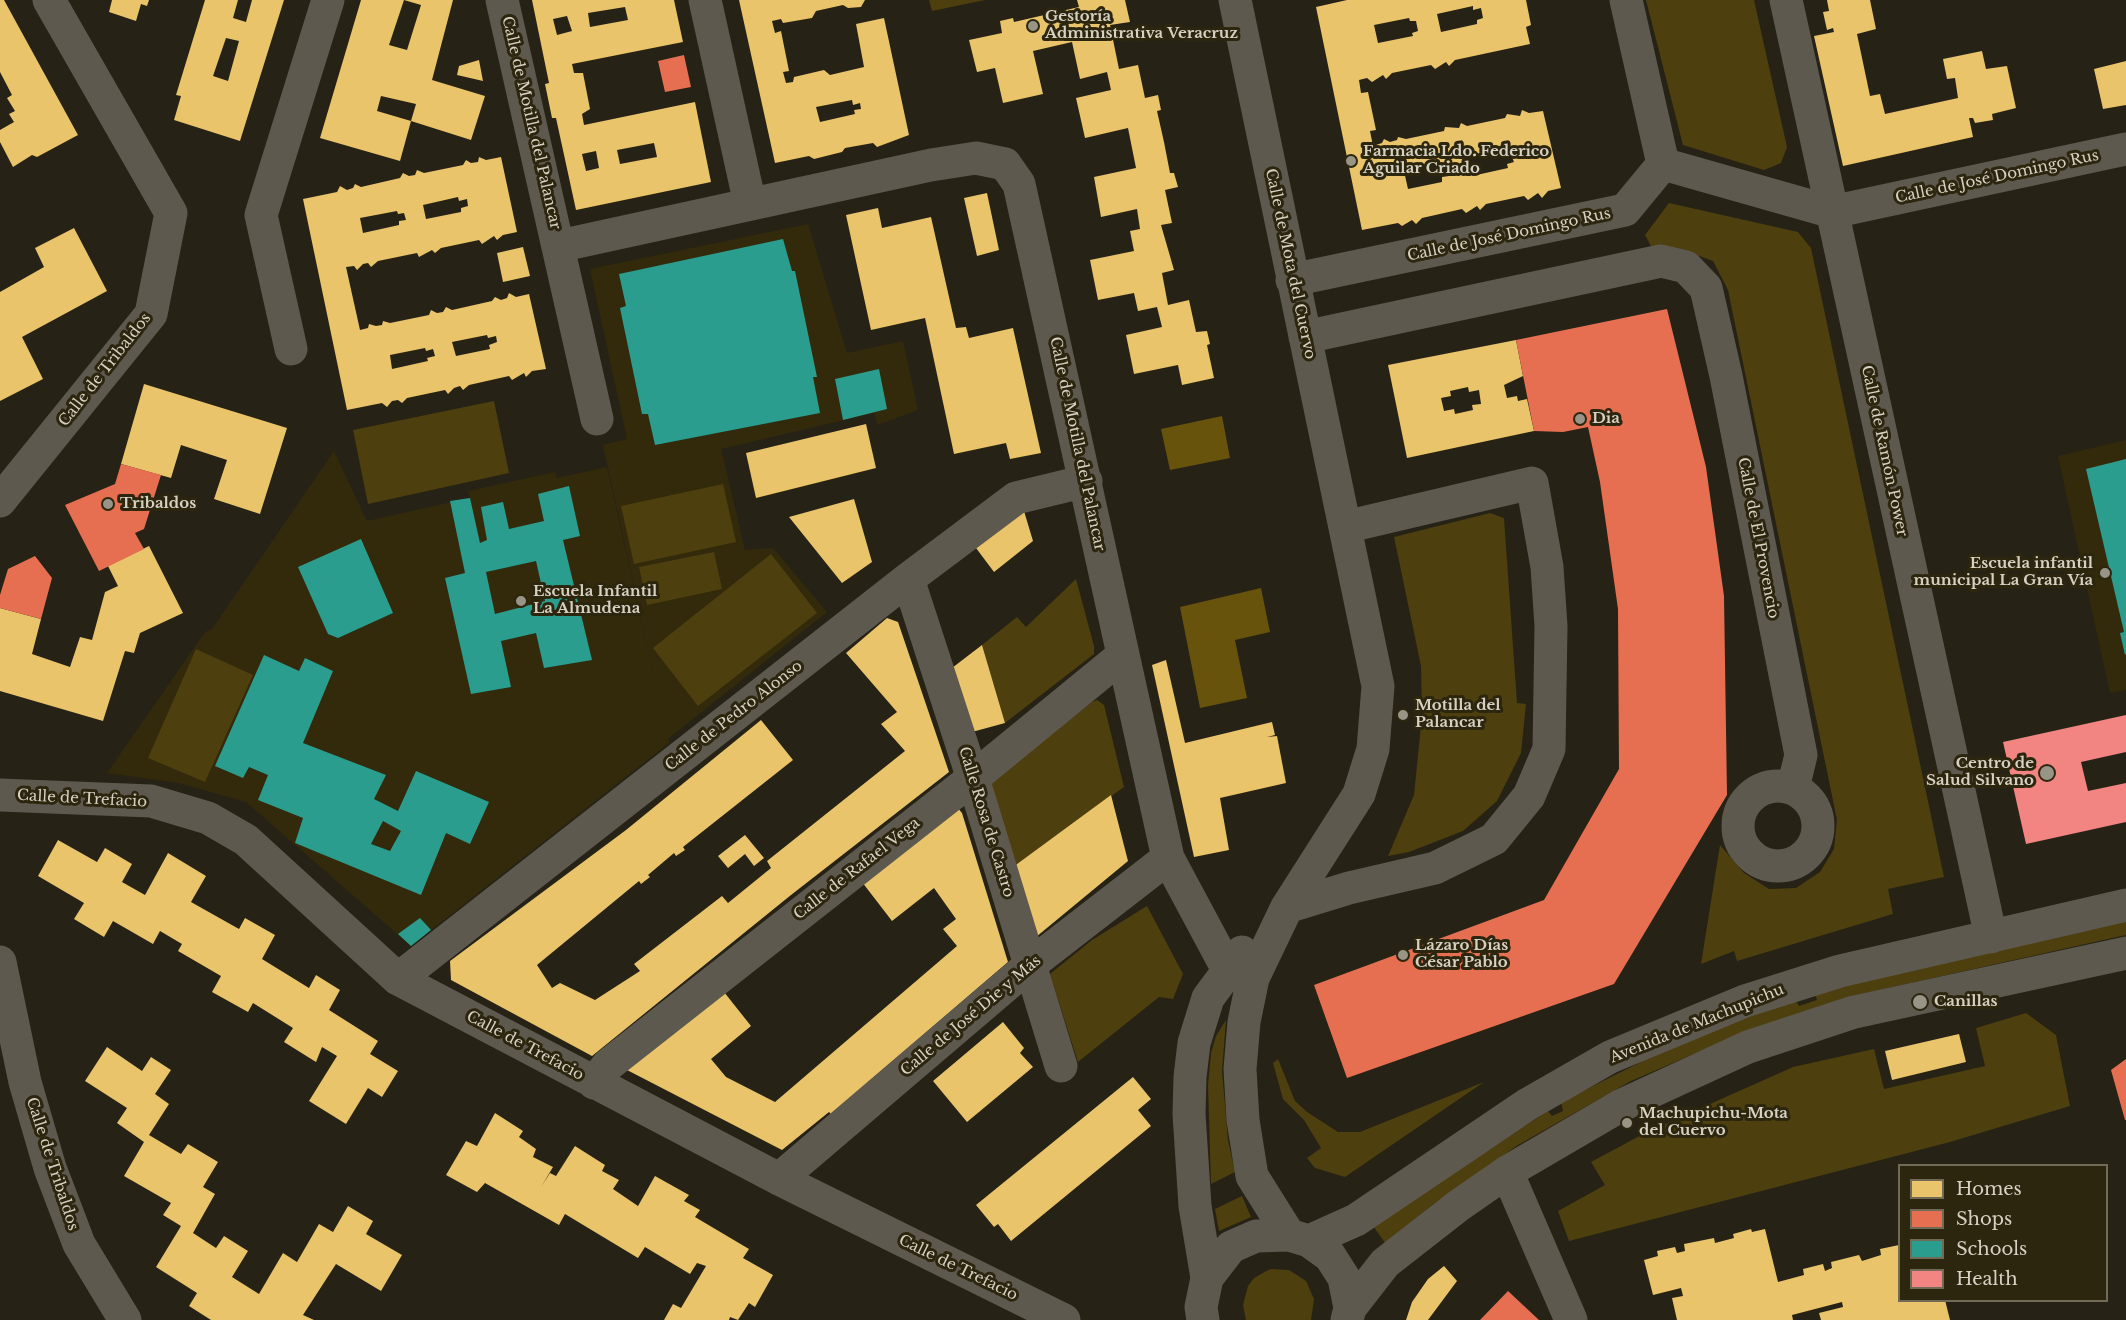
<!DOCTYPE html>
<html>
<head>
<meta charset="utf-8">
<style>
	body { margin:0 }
	#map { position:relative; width:2126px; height:1320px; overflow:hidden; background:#262216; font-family:"Libre Baskerville",serif }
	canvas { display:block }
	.legend { position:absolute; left:1898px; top:1164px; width:210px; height:138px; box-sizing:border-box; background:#2d260f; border:2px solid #716a57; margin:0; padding:8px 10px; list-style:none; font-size:18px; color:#d6d1c3 }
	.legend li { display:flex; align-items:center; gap:12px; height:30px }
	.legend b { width:30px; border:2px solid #716a57 }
</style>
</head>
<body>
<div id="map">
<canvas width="2126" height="1320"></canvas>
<ul class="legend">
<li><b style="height:16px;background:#e9c46a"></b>Homes</li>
<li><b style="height:16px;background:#e76f51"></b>Shops</li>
<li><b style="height:16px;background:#2a9d8f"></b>Schools</li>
<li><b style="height:16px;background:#f28482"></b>Health</li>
</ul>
</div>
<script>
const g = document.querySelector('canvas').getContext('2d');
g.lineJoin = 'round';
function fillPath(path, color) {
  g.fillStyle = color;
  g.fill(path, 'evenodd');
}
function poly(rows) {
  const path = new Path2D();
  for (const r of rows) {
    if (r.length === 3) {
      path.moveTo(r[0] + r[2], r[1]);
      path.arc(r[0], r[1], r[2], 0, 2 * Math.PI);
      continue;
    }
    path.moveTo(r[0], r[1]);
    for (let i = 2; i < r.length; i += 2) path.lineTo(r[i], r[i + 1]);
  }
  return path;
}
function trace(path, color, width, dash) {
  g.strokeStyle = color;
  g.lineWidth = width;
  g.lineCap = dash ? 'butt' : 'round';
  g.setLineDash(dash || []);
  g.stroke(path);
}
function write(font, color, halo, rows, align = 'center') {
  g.font = font + ' "Libre Baskerville",serif';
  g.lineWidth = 6;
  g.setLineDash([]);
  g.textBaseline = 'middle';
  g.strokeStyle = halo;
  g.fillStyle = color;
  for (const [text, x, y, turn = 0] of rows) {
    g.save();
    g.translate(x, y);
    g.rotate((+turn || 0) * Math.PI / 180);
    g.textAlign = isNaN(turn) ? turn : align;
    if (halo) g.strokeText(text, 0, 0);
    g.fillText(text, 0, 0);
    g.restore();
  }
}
const built = poly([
	[808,224,847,353,903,341,918,410,878,425,874,413,721,449,745,550,773,548,827,612,668,739,669,743,411,946,246,802,179,783,107,773,205,632,212,629,334,451,367,521,470,498,468,491,555,472,557,478,607,467,658,695,603,445,627,439,590,269],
	[2126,440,2126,690,2110,693,2058,456]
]);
const green = poly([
	[929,0,985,0,932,11],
	[1646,0,1754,0,1787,147,1781,163,1764,170,1683,145],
	[1669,203,1798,232,1811,248,1944,877,1888,889,1893,914,1737,961,1734,951,1701,964,1720,845,1744,873,1769,889,1796,888,1820,872,1834,849,1837,820,1728,290,1713,261,1680,249,1653,250,1645,235],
	[494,401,509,473,368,504,353,430],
	[723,484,736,542,634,564,621,506],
	[1490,513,1504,518,1517,703,1526,704,1521,753,1497,801,1463,831,1409,852,1388,856,1414,795,1422,715,1421,666,1394,537],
	[714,552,722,589,647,605,639,567],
	[771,554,817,613,698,706,653,648],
	[1076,579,1094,646,1094,654,1005,723,982,645,1017,617,1026,627],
	[196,649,253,675,205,782,148,758],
	[1097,700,1104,705,1124,787,1013,867,990,783,1092,702],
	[1147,906,1183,974,1173,999,1159,997,1078,1062,1050,974,1092,940],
	[2126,919,2126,935,1848,997,1740,1034,1631,1081,1518,1145,1432,1205,1386,1244,1373,1226,1548,1111,1552,1116,1563,1111,1561,1102,1673,1046,1795,999,1799,1006,1817,1000,1814,992],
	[2026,1013,2056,1035,2070,1106,1950,1142,1569,1241,1558,1211,1605,1185,1591,1162,1645,1133,1793,1067,1874,1049,1884,1089,1985,1066,1976,1028],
	[1226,1020,1222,1071,1228,1140,1235,1172,1211,1184,1208,1085,1211,1053,1216,1036],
	[1278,1059,1295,1101,1307,1112,1338,1132,1360,1132,1484,1082,1345,1177,1315,1168,1307,1158,1321,1148,1304,1120,1283,1099,1273,1063],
	[1242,1196,1251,1217,1219,1231,1215,1209],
	[1270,1269,1289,1270,1306,1281,1314,1299,1311,1320,1246,1320,1243,1305,1248,1286,1254,1278]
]);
const water = poly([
	[1222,416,1230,458,1170,470,1161,429],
	[1261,588,1270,632,1235,640,1247,698,1200,708,1180,607]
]);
const homes = poly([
	[0,0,4,0,78,135,37,157,32,155,13,167,0,142,0,130,14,122,9,114,15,111,7,98,12,95,0,72],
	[112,0,149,0,147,6,141,4,136,21,109,12],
	[205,0,238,0,233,18,246,22,252,0,284,0,240,141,174,120,181,96,176,95],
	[226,38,239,41,228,81,213,76],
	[361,0,404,0,389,45,407,50,421,5,404,0,453,0,432,80,485,96,471,140,411,121,416,104,381,96,377,111,411,121,400,161,320,138],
	[532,0,674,0,683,42,572,64,574,73,583,73,590,109,582,114,584,125,695,102,711,182,576,210,556,118,552,118,545,84,549,83],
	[625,7,628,20,590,27,588,13],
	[567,16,572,31,557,35,553,19],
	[654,143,657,157,620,164,617,150],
	[596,151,599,168,586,171,582,154],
	[739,0,865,0,861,7,848,8,843,5,816,11,812,18,783,23,781,19,772,21,775,33,781,31,789,71,783,72,786,83,793,82,794,77,824,70,830,75,864,67,856,24,884,18,909,135,877,147,873,143,845,148,842,152,814,159,809,156,775,163],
	[852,100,853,105,860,103,861,109,854,110,855,114,820,122,816,107],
	[1077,0,1125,0,1130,22,1110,25,1119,69,1138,65,1145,98,1158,95,1161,110,1157,111,1164,142,1170,173,1174,173,1178,187,1165,190,1172,223,1161,225,1174,270,1162,273,1168,305,1189,300,1196,332,1207,331,1210,344,1207,345,1214,378,1182,385,1178,365,1134,374,1126,335,1162,327,1157,307,1138,311,1134,293,1098,300,1090,260,1134,251,1130,231,1140,229,1137,209,1101,217,1094,177,1136,168,1128,128,1085,138,1076,98,1111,90,1107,72,1080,79,1072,42,1033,51,1043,94,1003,103,995,68,977,72,969,40,1002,33,1000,21,1013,18,1014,22,1079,7],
	[1347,0,1526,0,1531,25,1526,27,1530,44,1455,60,1449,66,1446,62,1435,69,1431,65,1392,73,1386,79,1383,75,1372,82,1367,78,1359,80,1361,93,1368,92,1376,130,1370,131,1373,146,1382,143,1384,139,1390,142,1397,140,1398,137,1406,139,1444,131,1445,127,1459,128,1461,123,1467,126,1505,118,1507,114,1520,116,1522,110,1529,113,1543,111,1561,188,1548,191,1542,198,1538,193,1528,200,1524,196,1486,204,1480,210,1477,206,1466,213,1462,209,1422,218,1416,224,1412,220,1402,226,1398,223,1362,230,1316,7],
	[1473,6,1473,10,1481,8,1483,18,1477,20,1477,24,1441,32,1437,14],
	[1409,18,1410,21,1416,21,1418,31,1412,33,1413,36,1378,43,1374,25],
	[1502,150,1502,154,1510,153,1514,162,1507,164,1508,168,1472,176,1467,158],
	[1438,163,1439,167,1446,166,1449,176,1442,177,1442,182,1408,189,1404,171],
	[1827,0,1870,0,1876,29,1857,34,1870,96,1880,94,1885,114,1958,98,1955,78,1947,79,1943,59,1982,51,1986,69,2007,66,2016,108,1992,114,1993,120,1975,123,1973,118,1969,118,1973,137,1843,166,1814,36,1834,32,1833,28,1827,30,1823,12,1829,11],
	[479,60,483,81,457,75,459,66],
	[2126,61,2126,105,2103,109,2094,69],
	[479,157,486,160,501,157,517,232,503,235,497,240,494,236,482,244,479,240,441,248,435,253,432,250,419,257,417,253,378,261,371,267,368,263,363,264,357,270,354,266,346,267,360,330,368,328,369,324,376,326,382,325,383,321,390,323,429,315,431,310,437,313,443,312,446,307,452,310,492,301,495,297,501,300,507,298,509,293,516,297,529,294,546,369,532,371,526,377,524,373,512,380,509,376,469,385,463,390,460,386,454,388,448,394,445,390,407,398,402,403,398,400,392,401,387,407,382,403,347,410,303,199,337,192,340,186,347,190,353,188,355,184,361,187,400,178,403,173,409,176,415,175,417,170,424,173,463,165,466,160,471,163,478,162],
	[458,197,459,201,467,199,468,206,461,208,461,212,426,219,423,205],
	[397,211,398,214,404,213,406,220,399,221,399,225,363,233,360,218],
	[487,335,488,338,496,336,497,342,489,345,490,349,456,356,452,342],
	[425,348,426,351,433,349,435,356,427,358,428,361,392,369,390,355],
	[987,193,999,250,977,256,964,198],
	[878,208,882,228,931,217,956,328,966,327,969,338,1013,328,1041,453,1010,459,1006,443,954,454,925,318,871,330,846,215],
	[74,228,107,291,22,337,43,379,0,401,0,292,44,267,35,248],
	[523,247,530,276,503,282,497,253],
	[1516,340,1523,376,1504,385,1507,398,1517,396,1518,401,1527,399,1534,431,1407,458,1388,365],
	[1468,387,1469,392,1479,390,1481,404,1472,405,1473,410,1455,414,1454,409,1444,411,1441,398,1451,396,1450,391],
	[144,384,287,428,260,514,214,499,227,460,181,445,171,478,121,464],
	[866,424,876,468,756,498,746,453],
	[854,499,872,562,842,583,789,517],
	[1024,511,1033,541,994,572,976,548],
	[149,546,183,613,140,633,134,653,125,651,103,721,0,691,0,608,41,619,32,654,70,667,80,637,92,640,105,592,118,586,108,566],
	[887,618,898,622,949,772,791,895,592,1056,451,980,450,961,626,830,761,720,793,760,683,847,685,850,676,856,674,853,648,875,650,877,641,884,639,881,537,965,552,988,560,983,595,1000,640,971,634,964,722,896,728,903,771,868,767,861,905,751,881,724,897,712,846,653],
	[982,645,1005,723,972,732,952,668],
	[1166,660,1185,743,1272,722,1275,735,1267,737,1277,736,1286,783,1220,798,1229,850,1194,857,1152,665],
	[1111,795,1128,861,1036,937,1013,867],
	[957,807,962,813,1008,962,831,1114,829,1112,782,1150,627,1070,724,992,751,1026,711,1059,726,1077,775,1102,957,946,943,929,956,919,934,888,892,921,862,882],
	[745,835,764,858,754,866,745,854,728,868,718,856],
	[58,840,97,862,105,848,132,864,122,882,145,895,168,853,206,876,191,902,239,929,245,918,275,935,262,959,309,988,316,975,340,990,329,1010,378,1041,370,1054,398,1071,382,1097,368,1088,346,1124,309,1101,337,1056,322,1047,316,1062,284,1042,293,1028,253,1003,248,1012,212,992,221,976,178,951,182,944,160,931,153,944,113,921,104,937,74,919,84,903,38,876],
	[1003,1022,1024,1048,1020,1053,1033,1067,967,1122,933,1081],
	[1959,1034,1966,1062,1892,1080,1885,1051],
	[107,1047,142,1071,151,1057,171,1070,155,1094,169,1104,149,1135,181,1154,188,1144,218,1162,203,1187,215,1194,193,1233,216,1248,224,1236,248,1251,232,1277,259,1294,283,1253,297,1262,319,1224,333,1232,348,1206,373,1221,366,1234,402,1255,381,1291,336,1264,303,1315,314,1320,211,1320,189,1306,197,1293,156,1267,181,1226,163,1215,171,1203,124,1176,144,1142,117,1123,127,1108,85,1081],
	[1133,1077,1151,1099,1138,1110,1151,1126,1011,1241,998,1224,994,1227,976,1205],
	[495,1113,523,1131,519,1137,536,1149,533,1157,553,1167,541,1187,550,1173,556,1176,575,1146,605,1165,602,1171,619,1180,613,1189,638,1206,655,1176,689,1195,684,1201,700,1210,695,1217,749,1249,743,1258,773,1275,755,1307,749,1303,738,1320,730,1317,729,1320,664,1320,673,1304,681,1308,706,1266,697,1263,690,1274,645,1247,638,1258,565,1214,559,1225,485,1183,477,1192,446,1175,466,1141,477,1146],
	[1751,1229,1752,1232,1765,1229,1778,1282,1804,1275,1803,1269,1823,1264,1825,1271,1832,1268,1831,1262,1859,1255,1862,1261,1881,1255,1880,1249,1899,1245,1899,1300,1945,1300,1950,1320,1821,1320,1819,1313,1843,1307,1842,1302,1792,1315,1793,1320,1677,1320,1672,1298,1683,1296,1681,1288,1653,1295,1644,1260,1658,1256,1657,1251,1675,1247,1677,1253,1685,1251,1684,1244,1714,1238,1715,1243,1734,1238,1733,1234],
	[1444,1266,1457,1281,1428,1320,1406,1320,1412,1302,1428,1279]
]);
const shops = poly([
	[684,55,691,87,665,92,658,61],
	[1667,309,1706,467,1724,596,1727,795,1614,984,1347,1078,1314,985,1544,900,1619,769,1618,609,1600,482,1588,427,1563,432,1534,431,1516,340],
	[121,464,161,475,144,529,135,533,144,549,99,571,65,505,115,484],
	[35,556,52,578,41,619,0,608,0,595,8,569],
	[2126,1059,2126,1120,2125,1120,2111,1070],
	[1508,1291,1539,1320,1480,1320]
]);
const schools = poly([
	[783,239,792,271,795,271,817,377,813,377,820,413,655,445,648,414,642,414,620,308,626,306,619,274],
	[879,369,887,409,843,420,835,379],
	[2126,459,2126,654,2125,655,2120,633,2124,632,2086,469],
	[569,486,580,536,563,540,592,660,544,668,536,633,501,641,511,687,471,694,445,578,465,573,450,501,470,498,480,543,487,540,481,507,503,502,509,529,544,521,538,494],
	[536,561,545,601,495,614,486,572],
	[361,539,393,613,338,638,328,634,298,567],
	[264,655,299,671,305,658,333,671,303,743,386,775,374,799,398,811,416,771,489,802,470,844,446,833,421,895,295,843,303,818,258,800,268,775,249,767,243,778,215,766],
	[383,821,401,831,390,851,371,844],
	[420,918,431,930,411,946,398,934]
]);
const health = poly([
	[2126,715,2126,752,2081,762,2088,791,2126,783,2126,822,2026,844,2003,742]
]);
const minor = poly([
	[502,0,597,419],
	[705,0,750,204],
	[1235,0,1378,686,1373,749,1359,794,1287,907,1253,978,1244,1022,1240,1069,1243,1120,1252,1176,1289,1235],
	[1626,0,1663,164],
	[1786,0,1991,937],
	[1663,164,1832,212,2126,149],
	[559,246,931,165,976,158,1005,164,1019,184,1168,858,1228,970],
	[1292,280,1625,210,1663,164],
	[1305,337,1661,261,1686,267,1706,288,1726,376,1801,755,1793,788],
	[291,349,261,215,328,0],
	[0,501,151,314,171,213,49,0],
	[908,579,976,788,1061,1066],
	[1778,826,40],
	[0,795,151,801,208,818,246,840,398,979,779,1179,1064,1320],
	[1287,907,1349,888,1435,868,1494,839,1529,796,1549,749,1551,626,1547,567,1532,483,1345,527],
	[0,962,25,1082,50,1168,79,1244,125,1320],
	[398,979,908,579,1016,498,1086,481],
	[594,1083,608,1065,973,778,1122,656],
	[1507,1172,1571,1320],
	[779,1179,1030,965,1168,858],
	[1309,1241,1356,1220,1528,1104,1610,1057,1745,1001,1840,971,2126,905],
	[1207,1278,1195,1206,1189,1114,1190,1077,1194,1043,1208,998,1242,952],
	[1350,1308,1385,1263,1458,1206,1507,1172,1620,1106,1748,1047,1854,1012,2126,953],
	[1203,1320,1201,1307,1207,1278,1231,1247,1256,1236,1289,1235,1309,1241,1330,1256,1344,1278,1350,1308,1347,1320]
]);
const markers = [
	[1033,26,6,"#989486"],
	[1351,161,6,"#989486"],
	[1580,419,6,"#989486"],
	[108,504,6,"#989486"],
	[2105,573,6,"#989486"],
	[521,601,6,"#989486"],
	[1403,715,6,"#989486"],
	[2047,773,8,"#989486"],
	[1403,955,6,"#989486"],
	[1920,1002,8,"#989486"],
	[1627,1123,6,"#989486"]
];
const poiNames = [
	["Gestoría",1045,17],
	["Administrativa Veracruz",1045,34],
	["Farmacia Ldo. Federico",1363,152],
	["Aguilar Criado",1363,169],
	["Dia",1592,419],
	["Tribaldos",120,504],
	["Escuela infantil",2093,564,"right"],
	["municipal La Gran Vía",2093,581,"right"],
	["Escuela Infantil",533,592],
	["La Almudena",533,609],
	["Motilla del",1415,706],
	["Palancar",1415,723],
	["Centro de",2034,764,"right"],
	["Salud Silvano",2034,781,"right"],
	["Lázaro Días",1415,946],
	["César Pablo",1415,963],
	["Canillas",1934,1002],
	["Machupichu-Mota",1639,1114],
	["del Cuervo",1639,1131]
];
const streetNames = [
	["Calle de Motilla del Palancar",531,123,77],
	["Calle de José Domingo Rus",1997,177,-12],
	["Calle de José Domingo Rus",1509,235,-12],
	["Calle de Mota del Cuervo",1290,264,78],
	["Calle de Tribaldos",105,370,-52],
	["Calle de Motilla del Palancar",1077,444,78],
	["Calle de Ramón Power",1884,451,78],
	["Calle de El Provencio",1758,538,79],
	["Calle de Pedro Alonso",734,716,-38],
	["Calle de Trefacio",82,799,3],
	["Calle Rosa de Castro",986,822,73],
	["Calle de Rafael Vega",857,869,-38],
	["Calle de José Die y Más",971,1016,-40],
	["Avenida de Machupichu",1697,1024,-22],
	["Calle de Trefacio",525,1046,28],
	["Calle de Tribaldos",52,1164,72],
	["Calle de Trefacio",958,1268,26]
];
fillPath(built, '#332a0c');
fillPath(green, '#4d3f0e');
fillPath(water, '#67530b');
fillPath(homes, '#e9c46a');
fillPath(shops, '#e76f51');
fillPath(schools, '#2a9d8f');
fillPath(health, '#f28482');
trace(minor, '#5d594f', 33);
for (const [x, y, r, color] of markers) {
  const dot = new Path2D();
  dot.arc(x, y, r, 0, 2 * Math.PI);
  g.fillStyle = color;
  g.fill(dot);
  trace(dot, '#2d260f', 2);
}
write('bold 15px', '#d6d1c3', '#2d260f', poiNames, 'left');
write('15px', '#d6d1c3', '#2d260f', streetNames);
</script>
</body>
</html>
